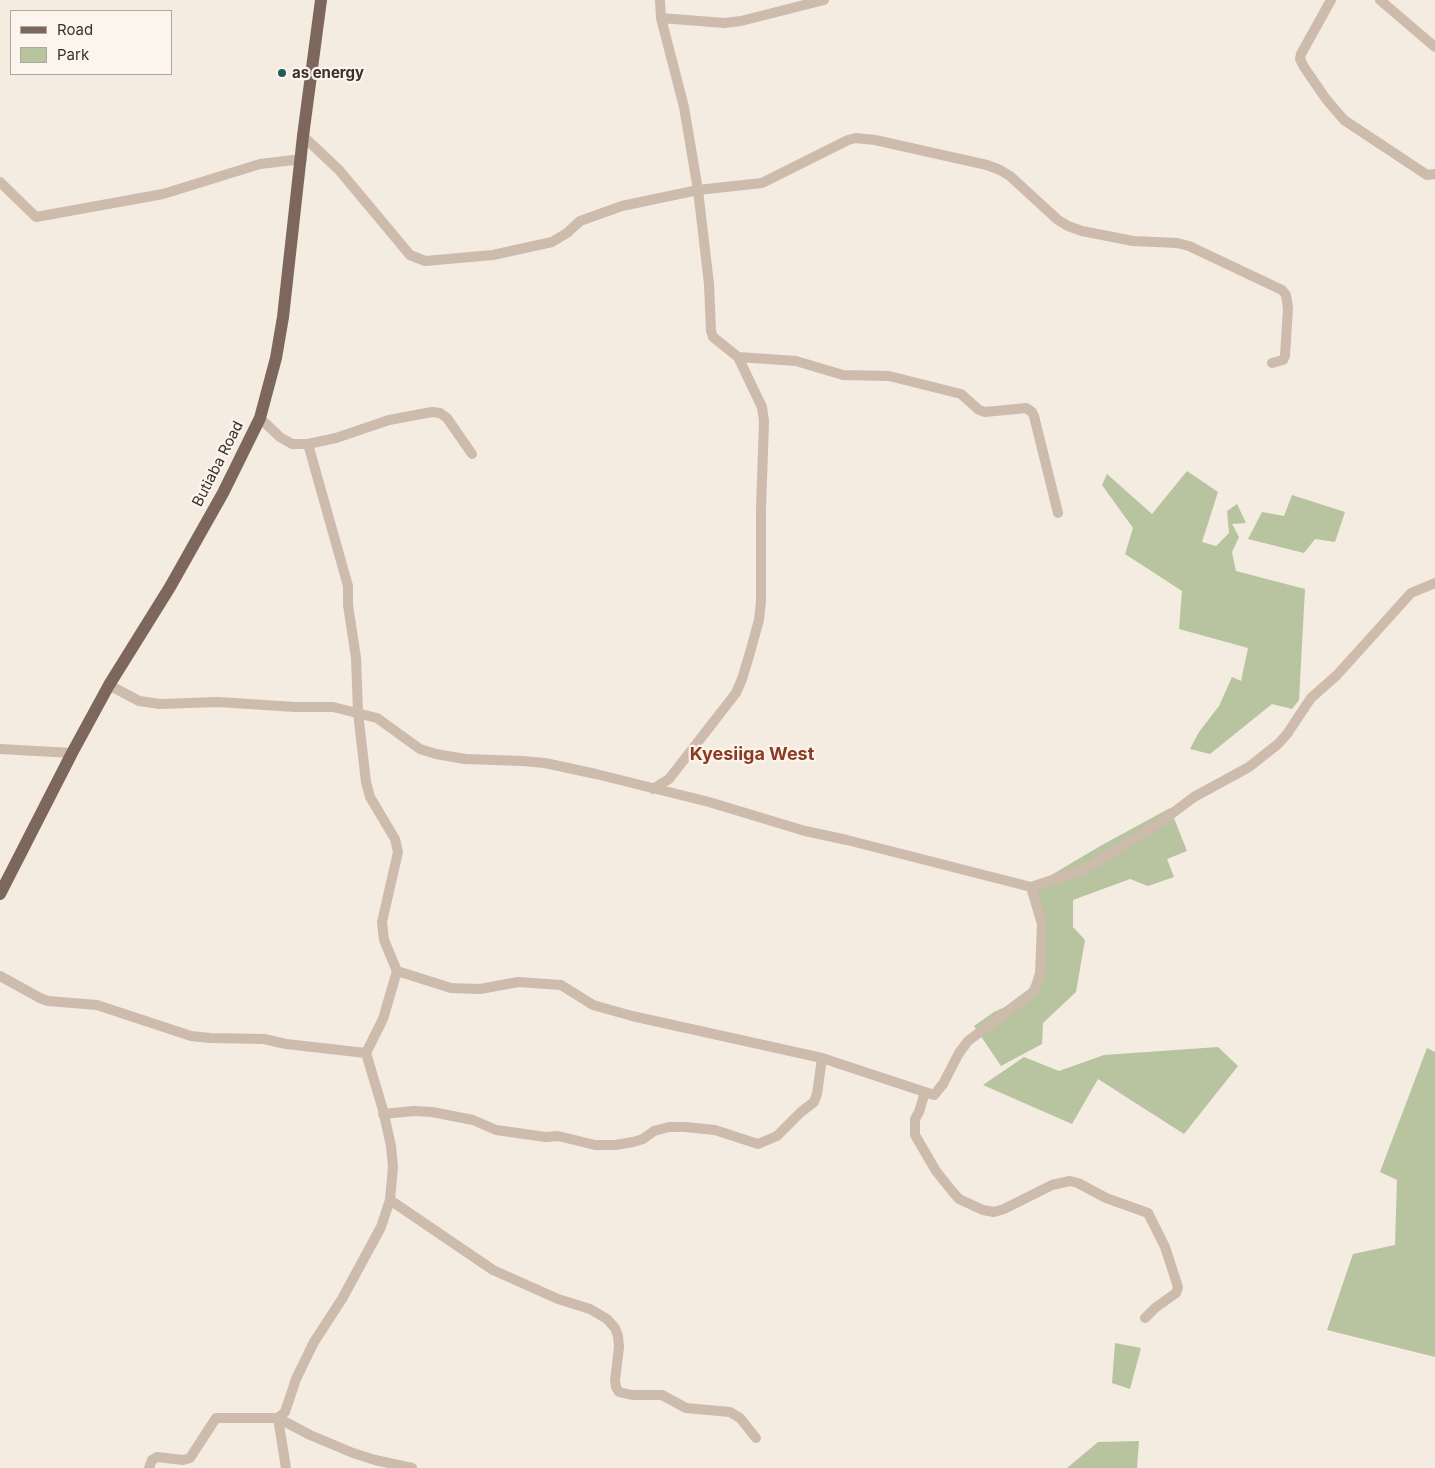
<!DOCTYPE html>
<html>
<head>
<meta charset="utf-8">
<style>
	body { margin:0 }
	#map { position:relative; width:1435px; height:1468px; overflow:hidden; background:#f4ebe1; font-family:Inter,sans-serif }
	canvas { display:block }
	.legend { position:absolute; left:10px; top:10px; width:162px; height:65px; box-sizing:border-box; background:#fbf5ee; border:1px solid #aea6a0; margin:0; padding:6px 9px; list-style:none; font-size:15px; color:#3b302b }
	.legend li { display:flex; align-items:center; gap:10px; height:25px }
	.legend b { width:25px; border:1px solid #aea6a0 }
</style>
</head>
<body>
<div id="map">
<canvas width="1435" height="1468"></canvas>
<ul class="legend">
<li><b style="height:6px;background:#7d675c"></b>Road</li>
<li><b style="height:14px;background:#b8c4a0"></b>Park</li>
</ul>
</div>
<script>
const g = document.querySelector('canvas').getContext('2d');
g.lineJoin = 'round';
function fillPath(path, color) {
  g.fillStyle = color;
  g.fill(path, 'evenodd');
}
function poly(rows) {
  const path = new Path2D();
  for (const r of rows) {
    path.moveTo(r[0], r[1]);
    for (let i = 2; i < r.length; i += 2) path.lineTo(r[i], r[i + 1]);
  }
  return path;
}
function trace(path, color, width, dash) {
  g.strokeStyle = color;
  g.lineWidth = width;
  g.lineCap = dash ? 'butt' : 'round';
  g.setLineDash(dash || []);
  g.stroke(path);
}
function write(font, color, halo, rows, align = 'center') {
  g.font = font + ' Inter,sans-serif';
  g.lineWidth = 4.5;
  g.setLineDash([]);
  g.textBaseline = 'middle';
  g.strokeStyle = halo;
  g.fillStyle = color;
  for (const [text, x, y, turn = 0] of rows) {
    g.save();
    g.translate(x, y);
    g.rotate((+turn || 0) * Math.PI / 180);
    g.textAlign = isNaN(turn) ? turn : align;
    if (halo) g.strokeText(text, 0, 0);
    g.fillText(text, 0, 0);
    g.restore();
  }
}
const green = poly([
	[1187,471,1218,492,1202,542,1216,546,1229,533,1227,511,1237,504,1246,523,1232,524,1239,537,1232,552,1236,571,1305,589,1299,700,1292,709,1272,704,1210,754,1190,749,1199,732,1219,706,1232,677,1241,681,1248,648,1179,629,1182,591,1125,554,1133,528,1102,485,1107,474,1152,514],
	[1292,495,1345,512,1335,542,1315,539,1304,553,1248,539,1262,512,1284,516],
	[1170,808,1187,851,1167,859,1174,877,1148,886,1130,879,1073,900,1073,927,1085,940,1076,992,1043,1023,1042,1044,1001,1066,974,1026,994,1012,1025,998,1039,980,1042,935,1031,887,1102,845],
	[1218,1047,1238,1066,1184,1134,1098,1079,1072,1124,983,1085,1024,1057,1059,1071,1104,1055],
	[1427,1048,1435,1052,1435,1357,1327,1330,1353,1254,1395,1245,1397,1180,1380,1172],
	[1115,1343,1141,1348,1130,1389,1112,1383],
	[1139,1441,1137,1468,1067,1468,1098,1442]
]);
const minor = poly([
	[1331,0,1301,54,1300,59,1304,67,1326,99,1344,120,1427,175,1435,174],
	[1380,0,1435,47],
	[661,18,724,23,741,21,824,0],
	[303,136,339,170,410,255,425,261,493,255,552,242,567,233,580,221,622,206,698,190,762,183,848,140,856,138,875,140,987,165,1000,170,1010,176,1058,220,1068,226,1082,231,1133,241,1177,243,1189,246,1282,290,1286,295,1288,308,1285,356,1283,360,1272,363],
	[0,182,36,217,163,194,260,164,302,159],
	[738,357,796,361,843,375,889,376,961,394,979,410,985,412,1026,408,1032,412,1034,416,1058,513],
	[260,418,280,437,292,444,308,444,348,586,348,605,356,658,358,712,366,782,370,797,395,839,398,852,382,922,384,940,397,971,383,1019,366,1053,383,1110,391,1146,393,1167,390,1200,381,1227,342,1299,314,1342,296,1379,285,1412,278,1418],
	[308,444,336,438,389,420,432,412,440,413,447,418,472,454],
	[109,685,139,701,160,704,218,702,295,707,333,707,377,718,420,749,436,754,465,759,522,761,545,763,596,774,709,802,805,831,847,840,1031,887,1085,869,1162,821,1194,797,1249,767,1278,744,1287,734,1311,698,1337,675,1411,593,1435,583],
	[0,749,72,753],
	[653,789,669,779,736,693,742,679,749,656,759,620,761,601,761,509,764,421,762,407,738,357,713,337,711,331,709,284,698,190,684,107,661,18,660,0],
	[1031,887,1042,924,1040,973,1036,986,1033,992,968,1041,959,1053,943,1084,934,1095,925,1092,919,1112,915,1119,915,1135,936,1171,952,1191,959,1199,983,1210,994,1212,1004,1209,1052,1185,1070,1181,1078,1183,1106,1198,1148,1213,1165,1247,1178,1287,1176,1293,1155,1308,1145,1318],
	[397,971,451,988,480,989,518,982,561,985,593,1005,632,1016,822,1058,925,1092],
	[0,976,40,998,48,1001,97,1005,191,1036,210,1038,264,1039,286,1044,366,1053],
	[383,1114,414,1111,432,1112,473,1120,496,1130,546,1137,558,1136,595,1145,615,1145,633,1142,643,1139,654,1131,669,1127,685,1127,715,1130,758,1144,777,1136,801,1112,814,1102,817,1094,822,1058],
	[390,1200,493,1270,558,1299,590,1309,607,1319,615,1328,618,1336,619,1347,615,1381,616,1387,619,1392,632,1395,662,1395,686,1408,730,1412,740,1418,756,1438],
	[278,1418,286,1468],
	[149,1468,152,1460,157,1457,183,1460,190,1458,216,1418,278,1418,310,1435,353,1453,375,1460,412,1468]
]);
const major = poly([
	[0,894,72,753,109,685,170,587,223,493,260,418,276,358,283,317,303,136,321,0]
]);
const markers = [
	[282,73,5,"#1f5a5e"]
];
const poiNames = [
	["as energy",292,73]
];
const streetNames = [
	["Butiaba Road",218,464,-63]
];
const quarterNames = [
	["Kyesiiga West",752,755]
];
fillPath(green, '#b8c4a0');
trace(minor, '#cdbbac', 10);
trace(major, '#7d675c', 12);
for (const [x, y, r, color] of markers) {
  const dot = new Path2D();
  dot.arc(x, y, r, 0, 2 * Math.PI);
  g.fillStyle = color;
  g.fill(dot);
  trace(dot, '#fbf5ee', 2);
}
write('bold 15px', '#3b302b', '#fbf5ee', poiNames, 'left');
write('15px', '#3b302b', '#fbf5ee', streetNames);
write('bold 18px', '#8c3b22', '#fbf5ee', quarterNames);
</script>
</body>
</html>
